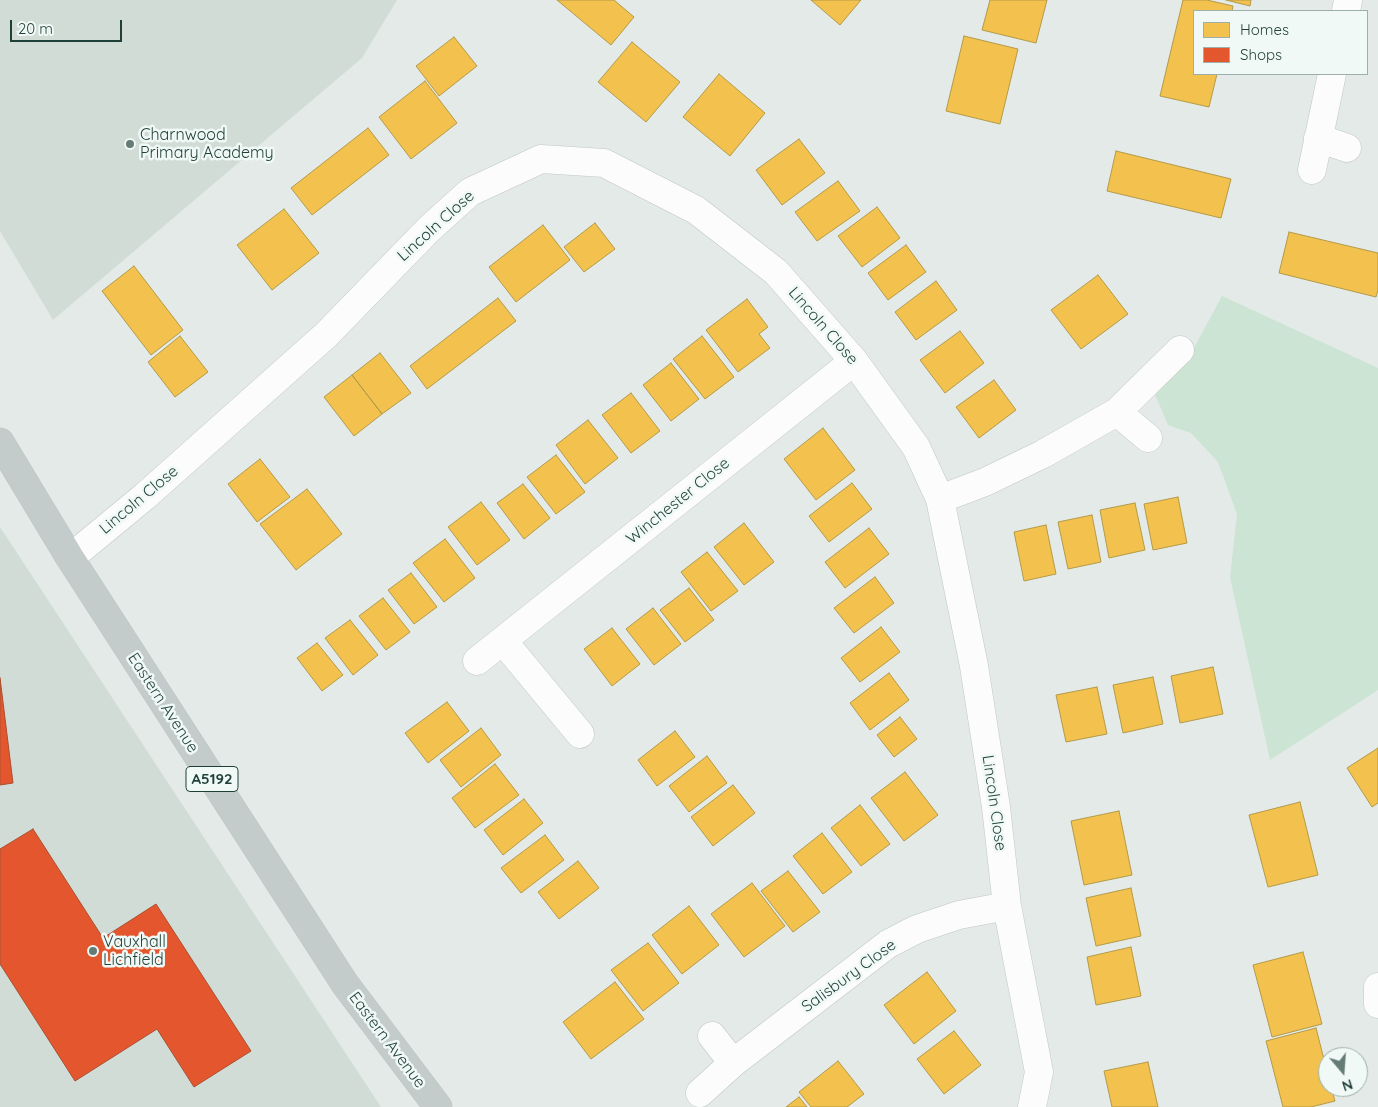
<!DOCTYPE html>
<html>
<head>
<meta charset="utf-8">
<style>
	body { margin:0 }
	#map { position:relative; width:1378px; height:1107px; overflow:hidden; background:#e4eae7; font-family:Quicksand,sans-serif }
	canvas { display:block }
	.legend { position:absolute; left:1193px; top:10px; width:175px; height:65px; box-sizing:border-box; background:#f1f9f6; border:1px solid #9dafaa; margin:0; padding:6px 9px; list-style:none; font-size:15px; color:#1f3f39 }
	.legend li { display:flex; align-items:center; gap:10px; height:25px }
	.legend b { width:25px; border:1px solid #9dafaa }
	.north { position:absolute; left:1318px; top:1047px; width:50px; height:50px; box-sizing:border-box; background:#f1f9f6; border:1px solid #9dafaa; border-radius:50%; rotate:162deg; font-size:14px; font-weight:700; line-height:20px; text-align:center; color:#1f3f39 }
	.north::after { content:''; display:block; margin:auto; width:18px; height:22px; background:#647b76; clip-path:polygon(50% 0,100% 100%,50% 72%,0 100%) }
	.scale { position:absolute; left:10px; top:20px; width:112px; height:22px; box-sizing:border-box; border:2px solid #1f3f39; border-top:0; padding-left:6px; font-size:15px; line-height:18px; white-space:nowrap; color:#1f3f39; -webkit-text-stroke:4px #f1f9f6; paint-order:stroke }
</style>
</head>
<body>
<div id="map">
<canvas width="1378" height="1107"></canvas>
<ul class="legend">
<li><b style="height:14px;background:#f2c14e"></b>Homes</li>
<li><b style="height:14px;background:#e4572e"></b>Shops</li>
</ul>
<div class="north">N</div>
<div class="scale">20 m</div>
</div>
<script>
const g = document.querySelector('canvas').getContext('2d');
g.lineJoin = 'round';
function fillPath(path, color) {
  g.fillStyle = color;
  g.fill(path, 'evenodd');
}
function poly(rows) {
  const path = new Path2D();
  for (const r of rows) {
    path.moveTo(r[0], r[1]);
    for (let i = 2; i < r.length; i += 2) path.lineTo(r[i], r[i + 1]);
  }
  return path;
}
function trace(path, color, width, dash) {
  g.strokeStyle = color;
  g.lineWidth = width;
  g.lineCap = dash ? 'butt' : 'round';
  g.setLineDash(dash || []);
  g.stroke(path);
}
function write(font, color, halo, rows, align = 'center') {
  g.font = font + ' Quicksand,sans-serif';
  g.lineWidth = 5;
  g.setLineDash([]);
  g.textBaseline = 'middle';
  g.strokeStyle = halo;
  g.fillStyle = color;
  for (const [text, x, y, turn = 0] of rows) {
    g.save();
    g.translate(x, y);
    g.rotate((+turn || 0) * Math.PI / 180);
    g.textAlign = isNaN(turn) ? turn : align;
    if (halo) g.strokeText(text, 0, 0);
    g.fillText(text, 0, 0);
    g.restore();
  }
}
const built = poly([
	[0,0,397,0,362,58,53,320,0,231],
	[0,527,381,1107,0,1107]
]);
const green = poly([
	[1222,296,1378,368,1378,690,1270,760,1230,577,1237,514,1218,462,1191,433,1168,425,1151,385,1195,346]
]);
const homes = poly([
	[557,0,614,0,634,17,611,45,557,0],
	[811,0,861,0,840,25,811,0],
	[990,0,1047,0,1036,43,982,30,990,0],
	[1183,0,1207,0,1233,6,1232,11,1194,11,1194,74,1217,74,1209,107,1160,96,1183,0],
	[1226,0,1251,0,1250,6,1226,0],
	[964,36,1018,49,1000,124,946,111,964,36],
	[454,37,477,66,439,96,416,66,454,37],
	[632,42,680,82,646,122,598,82,632,42],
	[719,74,765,113,730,156,683,117,719,74],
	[425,81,457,123,411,159,379,117,425,81],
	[368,128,389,155,312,215,291,188,368,128],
	[799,139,825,173,782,205,756,170,799,139],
	[1116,151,1231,179,1221,218,1107,191,1116,151],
	[838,181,860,211,817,241,795,212,838,181],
	[877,207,900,238,862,267,838,236,877,207],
	[284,209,319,253,272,290,237,245,284,209],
	[595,223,615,249,584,272,564,247,595,223],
	[543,225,570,260,516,302,489,267,543,225],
	[1289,232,1378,253,1378,290,1376,297,1279,273,1289,232],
	[906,245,926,272,888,300,868,273,906,245],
	[134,266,183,330,151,355,102,291,134,266],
	[1098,275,1128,314,1081,349,1051,310,1098,275],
	[936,281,957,310,916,340,895,312,936,281],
	[498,298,516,321,427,389,410,366,498,298],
	[747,299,768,327,759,334,770,348,738,372,706,330,747,299],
	[960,331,984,363,945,393,920,360,960,331],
	[180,336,208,372,175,397,148,362,180,336],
	[702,336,734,377,705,399,673,359,702,336],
	[380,353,411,393,382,414,352,375,380,353],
	[671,363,699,399,671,421,643,385,671,363],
	[352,375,382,414,354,436,324,397,352,375],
	[994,380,1016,410,979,438,956,407,994,380],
	[631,393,660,431,631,453,602,415,631,393],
	[588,420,618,458,585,484,556,445,588,420],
	[823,428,855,470,816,500,784,459,823,428],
	[556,455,585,492,556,514,527,477,556,455],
	[260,459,290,497,257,522,228,484,260,459],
	[852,483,872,509,829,542,809,516,852,483],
	[523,484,550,518,524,539,497,503,523,484],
	[307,489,342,534,296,570,260,524,307,489],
	[1178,497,1187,543,1153,550,1144,504,1178,497],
	[481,502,510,540,477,565,448,527,481,502],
	[1135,503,1145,550,1109,558,1100,510,1135,503],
	[1092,515,1101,562,1068,569,1058,522,1092,515],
	[744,523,774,562,744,585,714,547,744,523],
	[1046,525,1056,574,1024,581,1014,532,1046,525],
	[869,528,889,554,845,588,825,562,869,528],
	[445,539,475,578,444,602,413,563,445,539],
	[707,552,738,591,711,611,681,572,707,552],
	[411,573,437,607,414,624,388,590,411,573],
	[875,577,894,603,854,633,834,608,875,577],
	[689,588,714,620,685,642,660,610,689,588],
	[383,598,410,632,386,650,359,616,383,598],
	[653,608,681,644,654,665,626,629,653,608],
	[350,620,378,655,353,675,325,638,350,620],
	[881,627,900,652,860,682,841,658,881,627],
	[612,628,640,664,612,686,584,649,612,628],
	[317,643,343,675,322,691,297,658,317,643],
	[1213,667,1223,714,1180,723,1171,676,1213,667],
	[889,673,909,700,870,730,850,703,889,673],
	[1153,677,1163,724,1123,733,1113,685,1153,677],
	[1097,687,1107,734,1066,742,1056,695,1097,687],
	[447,702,469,731,428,763,405,733,447,702],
	[900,717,917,739,894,757,877,735,900,717],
	[481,728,501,755,461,787,440,760,481,728],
	[675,731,695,757,657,786,638,760,675,731],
	[1378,748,1378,803,1372,807,1347,768,1378,748],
	[707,756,727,783,689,812,669,786,707,756],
	[495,764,519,795,475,828,452,798,495,764],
	[905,772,938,815,904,841,871,798,905,772],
	[733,785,755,813,713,846,691,817,733,785],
	[524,799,543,823,503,855,484,830,524,799],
	[1300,802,1318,875,1268,887,1249,815,1300,802],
	[860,805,890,844,861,866,831,828,860,805],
	[1119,811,1132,875,1084,885,1071,821,1119,811],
	[822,833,852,872,823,894,793,856,822,833],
	[545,835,564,860,521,893,501,868,545,835],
	[578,861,599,888,559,919,538,892,578,861],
	[788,871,820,912,793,932,761,891,788,871],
	[752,883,785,926,744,957,711,914,752,883],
	[1131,888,1141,936,1096,946,1086,898,1131,888],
	[689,906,719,945,682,974,652,935,689,906],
	[648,943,679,983,643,1011,611,970,648,943],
	[1131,947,1141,996,1096,1005,1087,957,1131,947],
	[1303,952,1322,1024,1272,1037,1253,965,1303,952],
	[927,972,956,1011,914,1044,884,1005,927,972],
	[615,982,644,1019,591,1059,563,1022,615,982],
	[1316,1028,1328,1075,1328,1087,1331,1087,1335,1101,1311,1107,1283,1107,1266,1041,1316,1028],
	[954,1031,981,1065,944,1094,917,1059,954,1031],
	[838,1061,864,1094,847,1107,811,1107,799,1092,838,1061],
	[1148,1062,1158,1107,1112,1107,1104,1071,1148,1062],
	[799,1097,807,1107,786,1107,799,1097]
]);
const shops = poly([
	[0,678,13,783,0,785,0,678],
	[33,829,103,938,156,904,251,1051,194,1087,157,1029,75,1081,0,964,0,849,33,829]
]);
const minor = poly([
	[1346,11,1348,0],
	[1318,138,1347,148],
	[1312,170,1332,74],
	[1117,412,1148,438],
	[940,499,985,482,1043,454,1117,412,1180,350],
	[70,558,144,497,326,335,429,229,470,192,541,159,604,163,696,210,776,272,854,361,916,447,940,499,974,666,996,807,1007,906,1039,1072,1032,1107],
	[503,641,580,734],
	[477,661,854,361],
	[1378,987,1378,1004],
	[712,1036,733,1063],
	[700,1093,733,1063,888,944,917,929,959,915,1007,906]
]);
const trunk = poly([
	[0,442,70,558,345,984,438,1107]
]);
const markers = [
	[130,144,5,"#647b76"],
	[93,951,5,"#647b76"]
];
const shields = [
	[212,779,52]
];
const shieldNames = [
	["A5192",212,779]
];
const poiNames = [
	["Charnwood",140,135],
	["Primary Academy",140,153],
	["Vauxhall",103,942],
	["Lichfield",103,960]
];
const streetNames = [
	["Lincoln Close",436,226,-42],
	["Lincoln Close",823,326,49],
	["Lincoln Close",139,500,-40],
	["Winchester Close",678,501,-39],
	["Eastern Avenue",163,703,57],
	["Lincoln Close",994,803,82],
	["Salisbury Close",849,976,-36],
	["Eastern Avenue",387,1040,53]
];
fillPath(built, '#d1dcd7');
fillPath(green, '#cbe4d4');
fillPath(homes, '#f2c14e');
trace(homes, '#b39a48', 1);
fillPath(shops, '#e4572e');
trace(shops, '#a95031', 1);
trace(minor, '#c1c7c4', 29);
trace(trunk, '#bcc6c3', 29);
trace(minor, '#fbfcfb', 28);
trace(trunk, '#c3ccca', 28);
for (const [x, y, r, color] of markers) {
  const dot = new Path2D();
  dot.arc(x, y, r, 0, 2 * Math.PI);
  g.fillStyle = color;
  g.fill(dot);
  trace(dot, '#f1f9f6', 2);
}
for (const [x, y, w] of shields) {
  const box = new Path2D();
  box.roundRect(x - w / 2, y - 12.5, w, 25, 4);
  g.fillStyle = '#f1f9f6';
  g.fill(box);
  trace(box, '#1f3f39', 1);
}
write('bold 15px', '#1f3f39', null, shieldNames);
write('16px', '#1f3f39', '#f1f9f6', poiNames, 'left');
write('16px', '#1f3f39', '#f1f9f6', streetNames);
</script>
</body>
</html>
